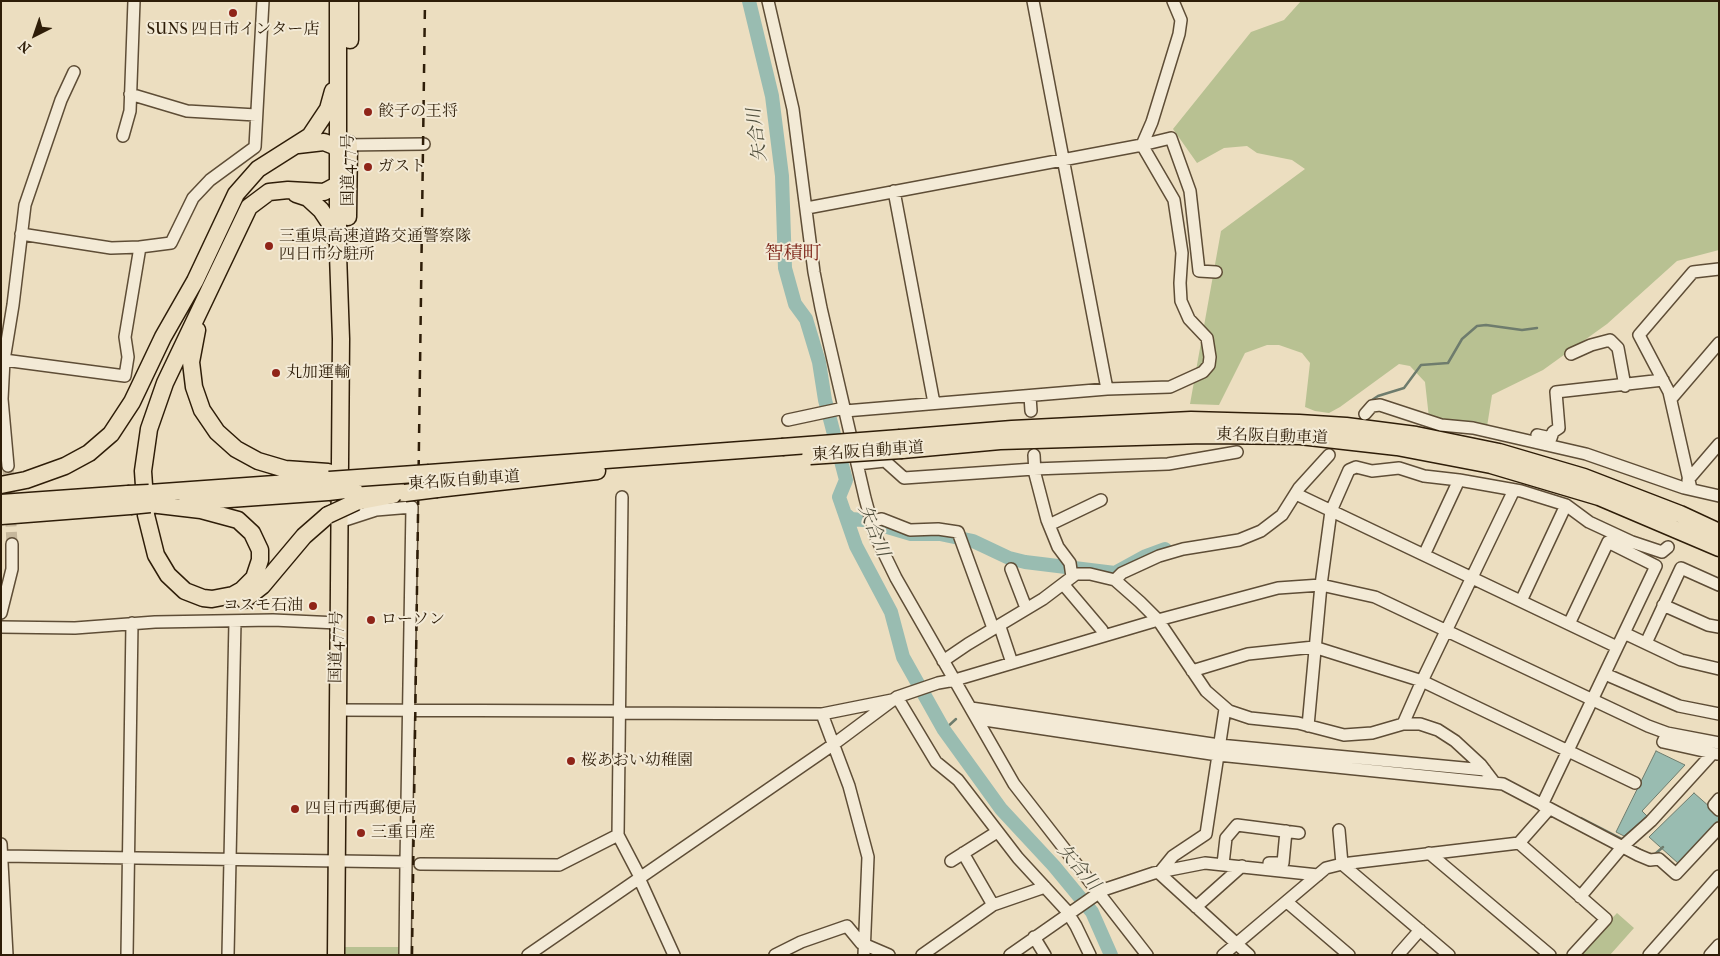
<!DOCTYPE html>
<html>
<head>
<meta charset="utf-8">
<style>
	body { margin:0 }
	#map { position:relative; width:1720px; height:956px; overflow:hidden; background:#ecdec0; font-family:"IM FELL French Canon",serif }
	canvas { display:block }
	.frame { position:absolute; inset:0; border:2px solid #2e1d08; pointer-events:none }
	.north { position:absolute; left:10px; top:10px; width:50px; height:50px; -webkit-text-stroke:4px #f3ead6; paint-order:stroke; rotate:221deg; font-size:14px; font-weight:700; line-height:20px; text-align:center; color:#2e1d08 }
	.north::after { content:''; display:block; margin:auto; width:18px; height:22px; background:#2e1d08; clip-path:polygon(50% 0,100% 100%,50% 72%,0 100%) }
</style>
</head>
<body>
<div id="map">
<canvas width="1720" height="956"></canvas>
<div class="frame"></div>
<div class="north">N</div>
</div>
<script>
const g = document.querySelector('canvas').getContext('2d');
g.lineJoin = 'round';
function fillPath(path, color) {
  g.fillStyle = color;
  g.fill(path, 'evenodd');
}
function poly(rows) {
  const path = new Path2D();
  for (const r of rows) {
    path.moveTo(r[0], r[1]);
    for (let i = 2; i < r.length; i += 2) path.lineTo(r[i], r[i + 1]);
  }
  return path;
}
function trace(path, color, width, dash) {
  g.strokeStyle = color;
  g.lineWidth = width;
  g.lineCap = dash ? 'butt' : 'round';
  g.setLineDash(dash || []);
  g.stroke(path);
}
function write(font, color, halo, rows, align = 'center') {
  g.font = font + ' "IM FELL French Canon","Noto Serif JP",serif';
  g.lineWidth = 4;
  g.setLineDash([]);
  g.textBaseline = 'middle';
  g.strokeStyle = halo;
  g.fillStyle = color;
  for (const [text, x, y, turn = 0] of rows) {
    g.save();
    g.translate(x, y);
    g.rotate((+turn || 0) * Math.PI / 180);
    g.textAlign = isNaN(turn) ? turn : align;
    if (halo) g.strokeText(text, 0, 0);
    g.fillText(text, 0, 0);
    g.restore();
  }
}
const green = poly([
	[1301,1,1719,1,1719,250,1677,261,1607,324,1543,370,1492,395,1486,433,1429,418,1425,382,1410,366,1399,364,1340,407,1329,413,1315,411,1305,407,1310,363,1302,353,1279,345,1267,345,1245,353,1219,405,1190,404,1221,231,1305,169,1292,160,1257,153,1247,146,1224,148,1197,163,1173,129,1251,32,1284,20],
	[1617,913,1634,928,1610,955,1577,955],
	[343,947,401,947,401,955,343,955]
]);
const water = poly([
	[1656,751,1685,765,1642,811,1647,816,1624,836,1616,832,1656,751],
	[1694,793,1719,815,1719,821,1679,864,1649,837,1694,793]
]);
const stream = poly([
	[1369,402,1378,396,1404,388,1421,365,1448,363,1462,339,1477,326,1486,325,1522,330,1537,328],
	[944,730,956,719],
	[1428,771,1478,775],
	[1581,818,1622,839],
	[1631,845,1643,851],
	[1655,854,1663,847]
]);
const river = poly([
	[749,1,772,96,782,176,785,268,795,304,806,319,819,362,825,400,846,480,839,497,856,546,891,612,903,657,944,730,1001,809,1054,866,1092,912,1111,955],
	[845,514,851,519,863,520],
	[884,526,911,534,940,534,973,541,1009,558,1025,562,1115,573,1146,556,1165,549]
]);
const minorTunnel = poly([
	[8,466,12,544]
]);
const minor = poly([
	[768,1,793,109,814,272,821,308,865,498,875,535,896,578,1014,784,1147,955],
	[130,94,187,111,256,115],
	[123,136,130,111,134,1],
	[343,145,424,144],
	[1142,145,1152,122,1179,34,1181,20,1173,1],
	[894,191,934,403],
	[807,208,1142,145,1171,138,1190,191,1199,271,1216,272],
	[21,234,111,248,140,247],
	[1571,354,1591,345,1610,340,1618,348,1625,386],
	[4,360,125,376,128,357,125,337,140,247,171,243,193,198,210,180,255,147,263,1],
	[1107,389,1170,387,1203,372,1209,365,1210,357,1207,338,1189,319,1181,301,1180,283,1182,253,1174,200,1142,145],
	[1030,396,1031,411],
	[1671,399,1719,343],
	[845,411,1107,389,1033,1],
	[1365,414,1372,406,1380,405,1441,425,1473,428,1586,454,1684,488,1719,496],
	[788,420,844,408],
	[1537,435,1551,438,1553,432,1559,428,1556,392,1663,380],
	[1034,455,1035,474,1047,520,1058,547,1070,563,1072,577],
	[857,464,885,461,904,478,1034,469,1168,464,1237,452],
	[8,466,2,399,4,360,13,305,25,205,61,100,74,72],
	[1688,480,1719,444],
	[1691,489,1669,392,1639,335,1693,272,1719,269],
	[1296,494,1617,647],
	[622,497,618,835,640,877],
	[871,521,882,519,910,530,938,529,958,532,993,628],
	[339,522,376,510,412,507,406,862],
	[1049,525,1101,500],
	[1424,555,1459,480],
	[1011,569,1026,608],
	[1115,580,1122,573,1159,556,1183,549,1239,540,1261,531,1282,515,1299,488,1329,455],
	[1063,584,1102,630],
	[1521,601,1566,505],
	[1663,605,1708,625,1719,627],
	[1,613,12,569,12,544],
	[997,626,1001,630,1012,663],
	[1,627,75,628,155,622,273,620,338,623],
	[1624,633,1681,660,1719,669],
	[1646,643,1681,568,1719,585],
	[943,661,968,644,1043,599,1076,574,1090,574,1115,580,1140,602,1158,620,1206,691,1229,711,1250,718,1298,723,1344,735,1372,733,1403,724,1420,724,1438,730,1455,741,1481,765,1494,782],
	[1192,671,1248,654,1314,647,1422,681,1635,783],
	[1605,674,1679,706,1719,714],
	[897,697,936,762,958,780,1018,858,1066,910,1076,926,1090,955],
	[971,708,1219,745,1485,770],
	[336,710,619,711],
	[619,713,822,714,892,700],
	[822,714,849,786,868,857,864,955],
	[978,719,1218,755,1503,784,1638,855,1650,860,1659,859,1676,874,1719,828],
	[1403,724,1422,681,1514,490],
	[1308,726,1321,585,1331,511,1349,470,1356,467,1372,471,1399,468,1424,476,1459,480,1521,491,1566,505,1589,522,1632,542,1662,552,1668,547],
	[1667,733,1663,742,1717,754],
	[1719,799,1714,805,1719,810],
	[1542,805,1656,566,1608,542,1569,624],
	[1339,830,1342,864,1449,955],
	[1519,843,1606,919,1573,955],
	[1,844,7,955],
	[963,853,993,905],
	[1429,853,1550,955],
	[2,856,406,862,405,955],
	[951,861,997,832],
	[1269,863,1283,863,1286,831],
	[420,864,559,865,618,835],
	[1223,864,1226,838,1237,825,1299,833],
	[1160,872,1173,856,1206,834,1225,709],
	[1159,873,1249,955],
	[639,878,674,955],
	[1580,897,1623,846,1651,821,1712,754],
	[1287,902,1349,955],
	[1196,907,1242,866],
	[1034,937,1045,955],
	[127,955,132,623],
	[228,955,235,621],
	[528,955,834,744,897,697,938,683,955,680,1158,620,1278,588,1321,585,1375,597,1648,726,1667,733,1719,743],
	[775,955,801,942,847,926,861,943,889,955],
	[922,955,993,905,1045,887],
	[1010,955,1103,890,1154,873,1205,863,1318,875],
	[1223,955,1326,868,1342,864,1519,843,1549,809],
	[1398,955,1420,930],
	[1649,955,1719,876],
	[1710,955,1719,945]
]);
const highway = poly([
	[350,40,350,1],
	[298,145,324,142,334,146,343,157],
	[296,194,308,198,321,210,331,225,334,237],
	[348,217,349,144],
	[197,330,191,362,194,387,202,410,217,432,236,449,258,461,285,469,328,472],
	[900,438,1012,429,1191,420,1299,423,1346,426,1416,435,1499,452,1584,477,1680,514,1719,532],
	[902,450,1000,441,1204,435,1300,436,1397,447,1491,465,1599,497,1719,548],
	[429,473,782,447],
	[1,485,26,480,65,466,89,453,111,434,132,402,163,337,195,281,236,194,258,169,310,136,328,109,333,91],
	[354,489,405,485],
	[437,489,597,471],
	[149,493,317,481],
	[187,502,328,492],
	[356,502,393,495],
	[1,503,128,494],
	[150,504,201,510,238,520,252,533,260,550,260,560,254,578,242,590,233,595,212,599,203,598,185,591,168,575,156,555,146,515,143,471,149,429,165,383,249,207,269,192,288,190,324,192,337,185,343,178],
	[1,516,130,506],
	[244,600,262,586,304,536,328,515],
	[336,955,341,339,338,254,338,1]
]);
const rail = poly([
	[412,955,425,1]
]);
const highwayBridge = poly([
	[782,447,900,438],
	[810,456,902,450],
	[329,480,429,473],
	[328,492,354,489],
	[405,493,437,489],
	[128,494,149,493],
	[130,506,150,504],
	[328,515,356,502]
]);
const markers = [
	[233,13,5,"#8f2418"],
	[368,112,5,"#8f2418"],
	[368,167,5,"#8f2418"],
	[269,246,5,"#8f2418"],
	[276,373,5,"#8f2418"],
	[313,606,5,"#8f2418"],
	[371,620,5,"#8f2418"],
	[571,761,5,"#8f2418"],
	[295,809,5,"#8f2418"],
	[361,833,5,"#8f2418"]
];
const poiNames = [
	["SUNS 四日市インター店",233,30,"center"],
	["餃子の王将",378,112],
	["ガスト",378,167],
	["三重県高速道路交通警察隊",279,237],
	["四日市分駐所",279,255],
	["丸加運輸",286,373],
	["コスモ石油",303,606,"right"],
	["ローソン",381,620],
	["桜あおい幼稚園",581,761],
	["四日市西郵便局",305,809],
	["三重日産",371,833]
];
const streetNames = [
	["国道477号",349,170,-90],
	["東名阪自動車道",1272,437,2],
	["東名阪自動車道",868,452,-4],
	["東名阪自動車道",464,481,-4],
	["国道477号",337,647,-89]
];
const waterNames = [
	["矢合川",758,135,-97],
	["矢合川",873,531,68],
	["矢合川",1078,868,49]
];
const quarterNames = [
	["智積町",793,254]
];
fillPath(green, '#b8c192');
fillPath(water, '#99bcb1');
trace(water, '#6e7c6d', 1);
trace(stream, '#6e7c6d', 2.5);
trace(river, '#99bcb1', 14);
trace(minorTunnel, '#c6b79b', 11, [11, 5.5]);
trace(minor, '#5e4d36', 14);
trace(highway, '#2e1d08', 19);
trace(minor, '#f3ead6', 11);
trace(highway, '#ecdec0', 16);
trace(rail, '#2e1d08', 2.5, [9, 9]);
trace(highwayBridge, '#2e1d08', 19, []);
trace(highwayBridge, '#ecdec0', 16);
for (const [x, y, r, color] of markers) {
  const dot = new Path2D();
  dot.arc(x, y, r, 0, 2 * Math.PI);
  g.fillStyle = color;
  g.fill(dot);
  trace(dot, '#f3ead6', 2);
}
write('16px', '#2e1d08', '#f3ead6', poiNames, 'left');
write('16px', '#2e1d08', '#f3ead6', streetNames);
write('italic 18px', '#4e4d3b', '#f3ead6', waterNames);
write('19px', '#7a1f14', '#f3ead6', quarterNames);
</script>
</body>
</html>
